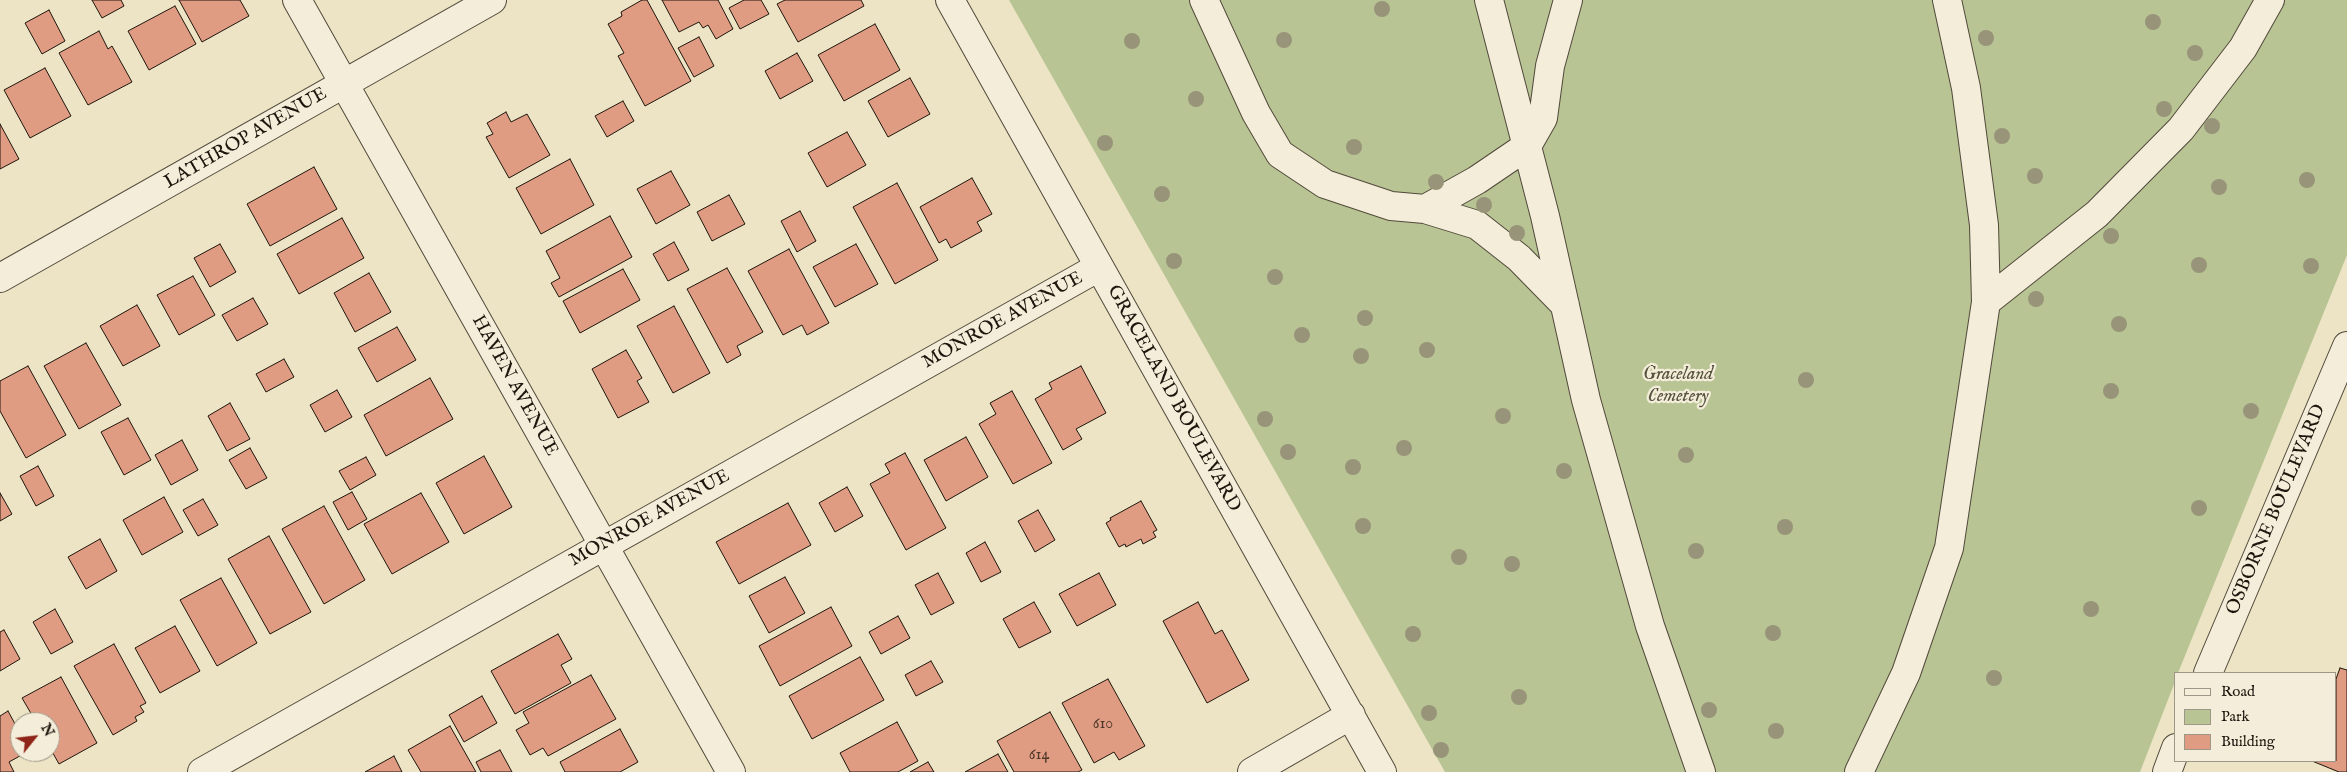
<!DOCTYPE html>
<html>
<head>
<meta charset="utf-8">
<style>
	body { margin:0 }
	#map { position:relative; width:2347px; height:772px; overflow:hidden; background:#ece4c4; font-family:"IM FELL English",serif }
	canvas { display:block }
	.legend { position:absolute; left:2174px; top:672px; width:162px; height:90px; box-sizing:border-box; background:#f3edd9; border:1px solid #9e9787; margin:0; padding:6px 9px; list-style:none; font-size:15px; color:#1e150d }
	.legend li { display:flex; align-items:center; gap:10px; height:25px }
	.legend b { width:25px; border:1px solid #9e9787 }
	.north { position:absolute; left:10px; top:712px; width:50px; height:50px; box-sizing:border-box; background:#f3edd9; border:1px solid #9e9787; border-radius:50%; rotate:61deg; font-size:14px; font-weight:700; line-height:20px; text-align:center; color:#1e150d }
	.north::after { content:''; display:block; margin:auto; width:18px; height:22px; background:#8f2418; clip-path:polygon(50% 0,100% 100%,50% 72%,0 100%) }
</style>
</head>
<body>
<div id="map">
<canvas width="2347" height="772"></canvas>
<ul class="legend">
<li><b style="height:6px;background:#f3edd9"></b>Road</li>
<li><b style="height:14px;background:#b8c494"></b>Park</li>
<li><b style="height:14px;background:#e09c82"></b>Building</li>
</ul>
<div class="north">N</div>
</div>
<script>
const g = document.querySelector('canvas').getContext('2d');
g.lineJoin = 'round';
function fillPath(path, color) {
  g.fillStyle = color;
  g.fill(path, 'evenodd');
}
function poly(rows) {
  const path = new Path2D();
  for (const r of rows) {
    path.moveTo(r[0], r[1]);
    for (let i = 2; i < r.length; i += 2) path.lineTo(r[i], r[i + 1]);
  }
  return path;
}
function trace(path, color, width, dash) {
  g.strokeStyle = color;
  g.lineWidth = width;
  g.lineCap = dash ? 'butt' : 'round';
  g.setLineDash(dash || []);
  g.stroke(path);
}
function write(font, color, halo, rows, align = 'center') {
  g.font = font + ' "IM FELL English",serif';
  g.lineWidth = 4.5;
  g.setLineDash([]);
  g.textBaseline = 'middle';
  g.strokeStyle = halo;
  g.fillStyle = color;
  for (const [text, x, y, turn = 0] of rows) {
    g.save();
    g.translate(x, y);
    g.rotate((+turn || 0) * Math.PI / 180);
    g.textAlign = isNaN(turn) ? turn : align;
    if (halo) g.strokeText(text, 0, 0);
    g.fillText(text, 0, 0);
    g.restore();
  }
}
const green = poly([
	[1009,0,2347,0,2347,255,2178,673,2176,673,2176,679,2140,772,1445,772]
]);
const building = poly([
	[92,0,121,0,124,6,102,18,92,0],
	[179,0,240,0,249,16,202,42,179,0],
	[642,0,647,0,691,81,645,106,618,56,624,53,608,24,622,16,621,12,642,0],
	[662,0,718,0,733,29,716,39,708,25,703,28,699,22,679,32,662,0],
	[744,0,761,0,769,14,740,29,729,8,744,0],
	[785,0,861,0,864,6,798,42,777,4,785,0],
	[175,6,196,44,149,70,128,31,175,6],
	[49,10,65,41,42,54,25,23,49,10],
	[875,24,900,70,844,101,818,55,875,24],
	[99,31,108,49,112,46,132,82,88,105,59,53,99,31],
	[699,37,714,66,694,77,678,48,699,37],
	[797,53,813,81,780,99,765,71,797,53],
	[45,68,71,116,30,138,4,90,45,68],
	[910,78,930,114,888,137,868,101,910,78],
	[623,101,634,121,607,137,595,116,623,101],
	[506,112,511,122,527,114,550,155,509,178,486,137,493,134,487,123,506,112],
	[0,124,19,159,0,169,0,124],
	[847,132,866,165,827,187,808,153,847,132],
	[570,159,594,205,541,234,516,188,570,159],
	[314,167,337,209,270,246,247,204,314,167],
	[671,171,690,205,656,224,637,189,671,171],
	[972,178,992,214,977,222,982,231,951,248,946,239,939,243,920,207,972,178],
	[897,183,938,260,895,284,853,207,897,183],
	[729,195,745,224,712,241,697,212,729,195],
	[800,211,816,241,797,252,781,221,800,211],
	[610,216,632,257,559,297,551,283,560,278,546,251,610,216],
	[342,218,364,258,299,294,277,254,342,218],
	[674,242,689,270,668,281,653,254,674,242],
	[220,244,236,272,210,287,194,258,220,244],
	[856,244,878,284,835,307,813,267,856,244],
	[789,249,829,323,807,335,802,325,783,335,748,271,789,249],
	[727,268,763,332,737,346,741,355,727,363,687,289,727,268],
	[623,269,640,300,580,333,563,301,623,269],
	[369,273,391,312,355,332,334,293,369,273],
	[193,276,215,315,179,335,157,295,193,276],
	[253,298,268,324,237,341,222,315,253,298],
	[137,305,160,346,123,366,100,326,137,305],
	[674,306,710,373,673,393,637,326,674,306],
	[397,327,416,360,377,382,358,348,397,327],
	[86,343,121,405,79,429,44,366,86,343],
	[626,350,642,378,637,381,649,402,618,418,592,369,626,350],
	[284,359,294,377,266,392,256,374,284,359],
	[28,366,66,435,26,458,0,411,0,381,28,366],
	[1081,366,1106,413,1076,429,1082,439,1063,450,1035,399,1052,389,1049,383,1081,366],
	[430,378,453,419,386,456,364,415,430,378],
	[337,390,352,417,325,432,310,405,337,390],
	[1012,391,1052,463,1013,484,979,424,996,414,990,403,1012,391],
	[230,403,250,439,227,451,208,416,230,403],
	[128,418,151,460,124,475,101,432,128,418],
	[966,437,988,477,946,501,924,460,966,437],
	[182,440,198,470,171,485,155,455,182,440],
	[250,448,267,478,246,489,229,460,250,448],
	[905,453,946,528,906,550,870,484,890,473,885,464,905,453],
	[484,456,512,507,464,534,436,483,484,456],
	[366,457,376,475,350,490,339,471,366,457],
	[38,466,54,496,36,506,20,476,38,466],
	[847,487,863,516,835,532,819,503,847,487],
	[352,492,367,519,348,530,333,502,352,492],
	[0,493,12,514,0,521,0,493],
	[421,493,449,542,392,574,364,524,421,493],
	[164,497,183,532,142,555,123,520,164,497],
	[203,499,218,525,198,536,183,510,203,499],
	[1141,501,1157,530,1153,532,1156,537,1143,544,1141,539,1126,547,1125,544,1119,547,1106,523,1111,520,1110,518,1141,501],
	[788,503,811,545,739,584,716,542,788,503],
	[324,506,365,580,324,604,282,529,324,506],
	[1038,510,1055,540,1035,552,1018,521,1038,510],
	[269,536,311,612,270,634,228,559,269,536],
	[100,539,117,571,86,589,68,557,100,539],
	[985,542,1001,572,981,582,966,553,985,542],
	[938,573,954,603,931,615,915,585,938,573],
	[1099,573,1116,605,1077,626,1059,594,1099,573],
	[785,577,805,613,769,633,749,596,785,577],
	[221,578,257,643,217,666,180,600,221,578],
	[1034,602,1051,632,1019,648,1003,619,1034,602],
	[1198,602,1215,634,1222,630,1249,680,1207,703,1163,621,1198,602],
	[831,607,852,646,780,686,759,646,831,607],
	[55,609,73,642,51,654,33,622,55,609],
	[898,616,910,638,881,654,869,632,898,616],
	[175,626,200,671,160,693,135,648,175,626],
	[4,630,20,659,0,671,0,632,4,630],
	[558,634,572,659,561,665,571,683,515,714,491,671,558,634],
	[114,644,146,703,140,706,144,712,135,717,137,721,113,735,74,666,114,644],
	[860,657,884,700,812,739,789,696,860,657],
	[931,661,943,682,916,696,905,675,931,661],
	[2340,668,2347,670,2347,772,2339,772,2312,761,2336,761,2336,679,2340,668],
	[591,675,616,719,548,756,543,748,530,755,516,730,529,723,523,712,591,675],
	[61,677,97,743,59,764,50,748,50,722,36,722,22,698,61,677],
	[1108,679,1145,746,1119,760,1114,752,1094,763,1062,703,1108,679],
	[482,696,497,723,464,742,449,715,482,696],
	[8,711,20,733,20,752,27,752,9,762,14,772,0,772,0,716,8,711],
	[1050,712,1082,770,1078,772,1014,772,997,741,1050,712],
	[897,722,918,761,898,772,850,772,840,753,897,722],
	[450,726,476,772,421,772,408,750,450,726],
	[620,729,638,762,620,772,565,772,560,762,620,729],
	[500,750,512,772,481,772,476,762,500,750],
	[998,754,1008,772,965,772,998,754],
	[394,756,402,772,365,772,394,756],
	[928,762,934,772,910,772,928,762]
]);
const minor = poly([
	[297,0,731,772],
	[950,0,1382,772],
	[1204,0,1256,113,1280,154,1325,184,1391,206,1425,209,1477,225,1519,258,1565,305],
	[1489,0,1545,216,1586,400,1650,626,1701,772],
	[1947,0,1966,88,1984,225,1986,302],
	[1425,209,1477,180,1527,146,1543,118,1550,66,1568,0],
	[0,278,492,0],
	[2208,673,2347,346],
	[202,772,1099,267],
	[1252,772,1351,715],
	[1859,772,1906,673,1949,548,1986,302,2097,214,2181,129,2243,48,2270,0],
	[2167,772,2176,748]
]);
const trees = [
	[1382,9],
	[2153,22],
	[1986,38],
	[1284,40],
	[1132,41],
	[2195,53],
	[1196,99],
	[2164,109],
	[2212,126],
	[2002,136],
	[1105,143],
	[1354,147],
	[2035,176],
	[2307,180],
	[1436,182],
	[2219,187],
	[1162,194],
	[1484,205],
	[1517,233],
	[2111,236],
	[1174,261],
	[2199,265],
	[2311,266],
	[1275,277],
	[2036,299],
	[1365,318],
	[2119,324],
	[1302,335],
	[1427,350],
	[1361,356],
	[1806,380],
	[2111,391],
	[2251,411],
	[1503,416],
	[1265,419],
	[1404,448],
	[1288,452],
	[1686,455],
	[1353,467],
	[1564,471],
	[2199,508],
	[1363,526],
	[1785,527],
	[1696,551],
	[1459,557],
	[1512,564],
	[2091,609],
	[1773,633],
	[1413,634],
	[1994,678],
	[1519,697],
	[1709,710],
	[1429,713],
	[1776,731],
	[1441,750]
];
const numberNames = [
	["610",1103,725],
	["614",1039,756]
];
const streetNames = [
	["LATHROP AVENUE",246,139,-30],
	["MONROE AVENUE",1003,321,-29],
	["HAVEN AVENUE",514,386,61],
	["GRACELAND BOULEVARD",1173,399,61],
	["OSBORNE BOULEVARD",2277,510,-67],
	["MONROE AVENUE",650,519,-29]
];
const parkNames = [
	["Graceland",1678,375],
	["Cemetery",1678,397]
];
fillPath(green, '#b8c494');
fillPath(building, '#e09c82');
trace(building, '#1e150d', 1);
trace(minor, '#52493b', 30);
trace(minor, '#f3edd9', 28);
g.fillStyle = '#989479';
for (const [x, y] of trees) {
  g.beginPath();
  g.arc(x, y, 8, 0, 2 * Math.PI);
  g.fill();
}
write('16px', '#4e372a', null, numberNames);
write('19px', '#1e150d', '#f3edd9', streetNames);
write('italic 19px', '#54523c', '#f3edd9', parkNames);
</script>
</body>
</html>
